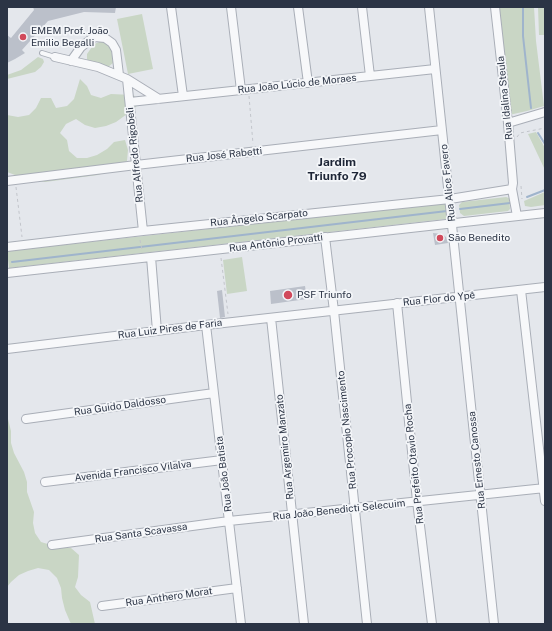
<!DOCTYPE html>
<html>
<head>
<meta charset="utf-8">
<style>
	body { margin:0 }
	#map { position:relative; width:552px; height:631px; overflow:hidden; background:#e4e7ec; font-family:"Public Sans",sans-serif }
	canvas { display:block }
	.frame { position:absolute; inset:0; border:8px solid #2b3445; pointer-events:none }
</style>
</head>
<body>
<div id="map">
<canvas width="552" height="631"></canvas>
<div class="frame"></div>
</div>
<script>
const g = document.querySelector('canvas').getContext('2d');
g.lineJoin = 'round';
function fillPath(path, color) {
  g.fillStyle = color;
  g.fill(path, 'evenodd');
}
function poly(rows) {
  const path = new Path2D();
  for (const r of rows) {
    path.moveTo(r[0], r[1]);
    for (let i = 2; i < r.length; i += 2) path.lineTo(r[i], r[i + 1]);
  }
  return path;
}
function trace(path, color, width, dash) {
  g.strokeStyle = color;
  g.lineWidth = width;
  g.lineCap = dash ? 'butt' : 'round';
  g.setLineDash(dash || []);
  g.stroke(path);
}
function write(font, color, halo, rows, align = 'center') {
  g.font = font + ' "Public Sans",sans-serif';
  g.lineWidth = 3.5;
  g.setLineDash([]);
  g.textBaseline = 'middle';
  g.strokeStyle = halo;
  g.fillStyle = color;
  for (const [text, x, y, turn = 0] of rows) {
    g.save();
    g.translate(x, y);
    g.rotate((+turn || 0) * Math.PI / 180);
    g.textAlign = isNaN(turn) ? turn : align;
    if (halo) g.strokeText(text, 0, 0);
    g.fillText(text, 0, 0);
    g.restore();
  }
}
const green = poly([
	[498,7,534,7,536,41,544,106,527,111,509,115,506,68],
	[538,7,545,7,545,35,539,35],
	[142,14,153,69,128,74,117,19],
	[102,41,109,45,111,47,113,63,108,67,88,61,87,59,87,54,94,44],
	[38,57,43,59,44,62,41,67,35,72,7,79,7,75,21,70],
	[80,79,87,86,91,95,101,98,111,94,133,95,141,101,134,109,116,122,106,126,95,128,85,125,76,119,66,124,60,133,67,140,69,151,77,158,87,158,97,155,107,149,114,142,125,140,128,150,127,161,118,168,98,175,45,182,23,178,7,172,7,115,18,117,29,115,36,108,41,98,51,98,56,108,67,106,74,99],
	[536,132,545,148,545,170,528,134],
	[545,192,545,205,531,207,525,206,524,201],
	[506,197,509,198,510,209,508,211,464,216,460,213,459,205,462,202],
	[445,203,447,211,446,219,9,268,7,251],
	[242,257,247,291,227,294,223,260],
	[7,415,11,431,11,443,14,453,24,472,27,482,27,492,34,512,33,523,35,533,41,542,61,548,71,548,79,555,78,577,75,587,81,595,90,602,95,624,71,624,65,610,62,598,61,588,57,578,49,570,38,568,28,571,19,575,11,582,7,587]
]);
const stream = poly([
	[523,7,523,36,531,108],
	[538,133,545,144],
	[527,197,545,190],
	[460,209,510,203],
	[12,262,447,211]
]);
const building = poly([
	[33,7,116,7,115,13,84,12,48,21,22,50,25,53,15,59,7,63,7,35,11,38,34,10],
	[433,233,442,234,446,237,448,243,435,245],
	[305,286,307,299,271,304,270,291],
	[222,290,225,317,220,318,217,291]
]);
const path = poly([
	[249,96,253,144],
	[517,137,520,133,545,128],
	[521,186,522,199],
	[16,187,22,237],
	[140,240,142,250],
	[221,258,228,314]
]);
const lane = poly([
	[42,53,55,57]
]);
const street = poly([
	[171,7,183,96],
	[231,7,241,90],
	[298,7,308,83],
	[362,7,370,76],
	[429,7,494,624],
	[495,7,508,123,513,183,512,189,517,216],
	[55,57,98,67,127,79,159,99],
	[71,61,81,47,90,40,95,37,105,38,112,43,116,50,119,75],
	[127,79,143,231],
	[130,102,435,69],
	[508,123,545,112],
	[7,181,136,165,442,130],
	[325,237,334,311,367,624],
	[7,247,143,231,450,199,512,189],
	[151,257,157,331],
	[7,273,545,213],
	[521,290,545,501],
	[397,303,417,501,432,624],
	[271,318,304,624],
	[206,325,241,624],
	[7,349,206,325,545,287],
	[26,419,214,393],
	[45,482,222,460],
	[52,545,229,521,545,488],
	[102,606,237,588]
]);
const markers = [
	[23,37,4,"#d1495b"],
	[440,238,4,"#d1495b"],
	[288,295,5,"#d1495b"]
];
const poiNames = [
	["EMEM Prof. João",31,31],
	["Emilio Begalli",31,43],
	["São Benedito",448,238],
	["PSF Triunfo",297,295]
];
const streetNames = [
	["Rua João Lúcio de Moraes",297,84,-6],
	["Rua Idalina Steula",505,98,-96],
	["Rua Alfredo Rigobeli",135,155,-96],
	["Rua José Rabetti",224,155,-6],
	["Rua Alice Favero",448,183,-96],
	["Rua Ângelo Scarpato",259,218,-6],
	["Rua Antônio Provatti",276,243,-7],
	["Rua Flor do Ypê",439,299,-6],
	["Rua Luiz Pires de Faria",170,329,-7],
	["Rua Guido Daldosso",120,406,-8],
	["Rua Procopio Nascimento",347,430,-96],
	["Rua Argemiro Manzato",285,447,-96],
	["Rua Ernesto Canossa",477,460,-96],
	["Rua Prefeito Otavio Rocha",414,464,-96],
	["Avenida Francisco Vilalva",133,471,-7],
	["Rua João Batista",224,474,-97],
	["Rua João Benedicti Selecuim",339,510,-6],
	["Rua Santa Scavassa",141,533,-8],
	["Rua Anthero Morat",169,597,-8]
];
const quarterNames = [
	["Jardim",337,162],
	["Triunfo 79",337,176]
];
fillPath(green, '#c9d6c5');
trace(stream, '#9fb4cc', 2);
fillPath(building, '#bbc0ca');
trace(lane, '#a9aeb7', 6);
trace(street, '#a9aeb7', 10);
trace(path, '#c2c5cb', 1, [3, 3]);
trace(lane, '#f7f8fa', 4);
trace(street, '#f7f8fa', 8);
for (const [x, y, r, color] of markers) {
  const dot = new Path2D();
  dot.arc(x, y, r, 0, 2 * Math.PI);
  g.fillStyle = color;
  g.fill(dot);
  trace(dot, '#f4f6f9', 1.5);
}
write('10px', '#2b3445', '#f4f6f9', poiNames, 'left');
write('10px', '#2b3445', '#f4f6f9', streetNames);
write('bold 12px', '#1d2536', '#f4f6f9', quarterNames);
</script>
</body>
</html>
